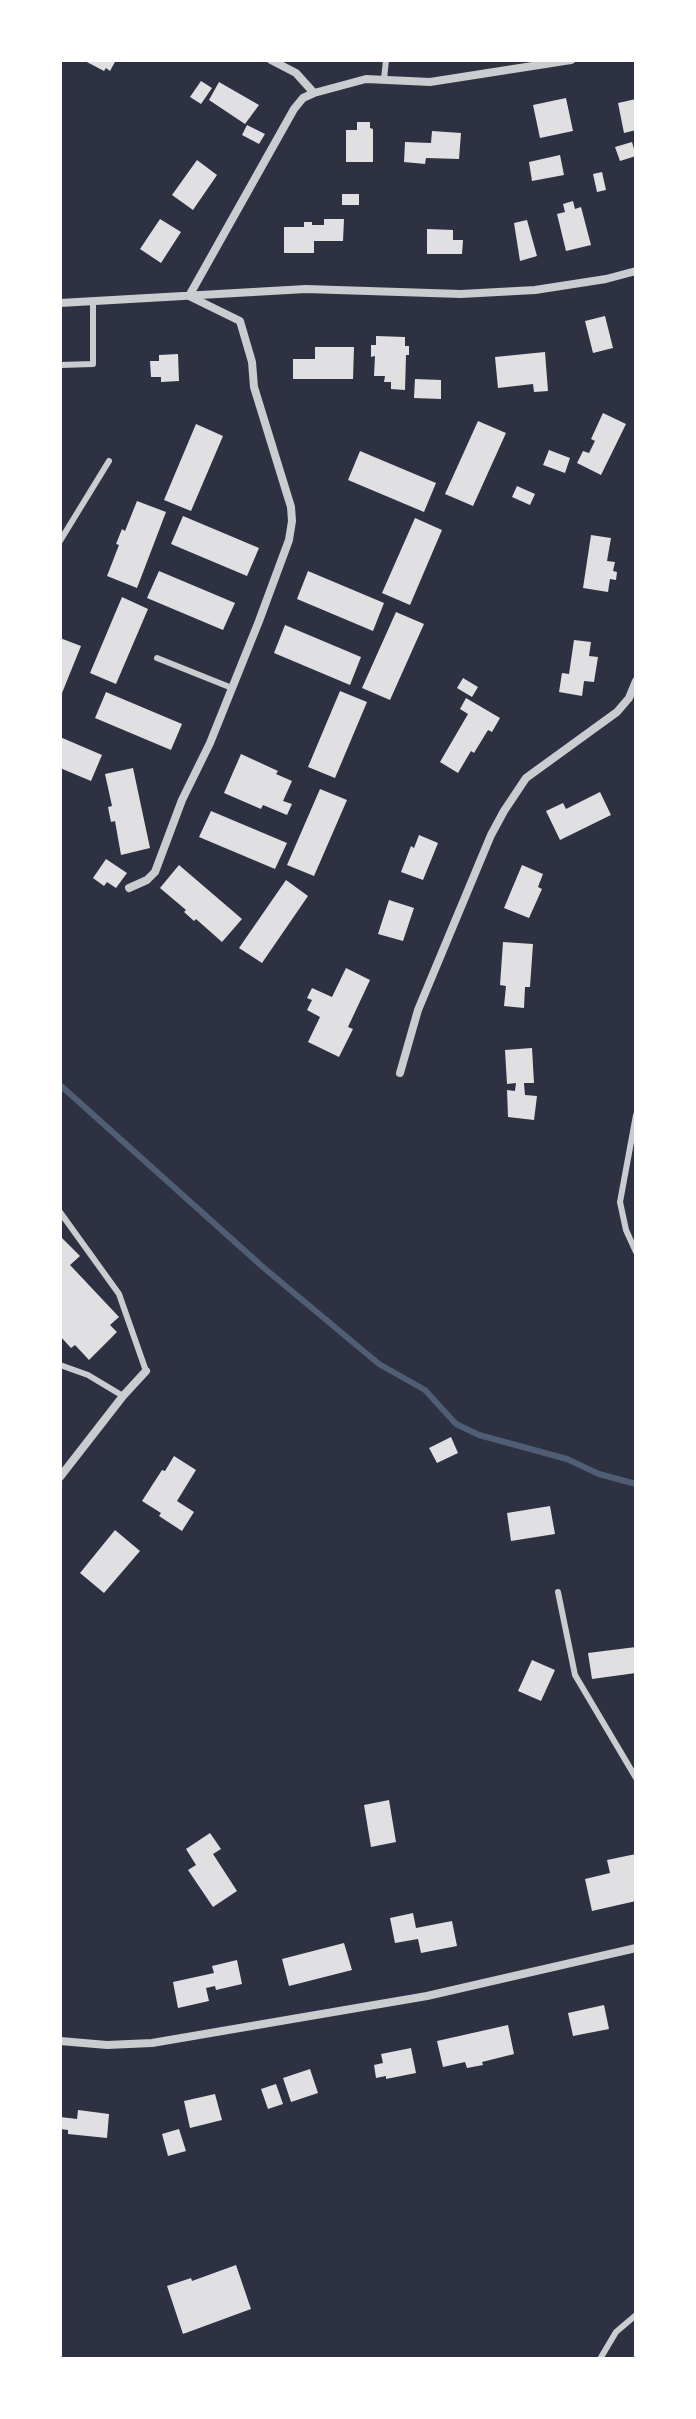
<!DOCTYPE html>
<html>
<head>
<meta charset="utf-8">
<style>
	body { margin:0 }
	#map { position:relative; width:696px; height:2419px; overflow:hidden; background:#2d3142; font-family:Roboto,sans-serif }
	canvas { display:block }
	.frame { position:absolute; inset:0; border:62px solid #fff; pointer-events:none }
</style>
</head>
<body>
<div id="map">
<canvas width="696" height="2419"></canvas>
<div class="frame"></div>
</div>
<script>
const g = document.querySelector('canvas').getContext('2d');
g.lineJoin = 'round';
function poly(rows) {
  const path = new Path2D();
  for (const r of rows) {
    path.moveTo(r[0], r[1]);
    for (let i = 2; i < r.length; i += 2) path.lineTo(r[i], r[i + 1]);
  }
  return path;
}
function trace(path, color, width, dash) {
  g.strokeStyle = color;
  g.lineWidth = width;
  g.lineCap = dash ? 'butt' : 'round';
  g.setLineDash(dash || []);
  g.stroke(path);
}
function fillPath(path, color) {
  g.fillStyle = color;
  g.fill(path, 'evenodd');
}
const stream = poly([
	[60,1085,264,1268,379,1364,425,1390,456,1424,479,1435,567,1459,599,1474,636,1484]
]);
const building = poly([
	[83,60,116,60,110,71,106,68,104,71],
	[201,81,212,88,201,104,190,97],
	[219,82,259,105,245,124,209,100],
	[566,98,573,131,540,138,533,105],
	[636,99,636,130,624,133,618,103],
	[357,122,370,122,370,128,373,129,373,162,346,162,346,130,357,130],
	[247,125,265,134,259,144,242,135],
	[432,131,461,133,459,159,426,158,425,164,404,162,405,142,431,143],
	[632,142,636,156,620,161,615,147],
	[560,155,564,175,532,181,529,162],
	[197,160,217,175,193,210,172,195],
	[602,172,606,190,597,192,593,174],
	[342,194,359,194,359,205,342,205],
	[573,201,575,209,581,207,591,245,566,251,557,214,565,212,563,204],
	[160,219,181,232,161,263,140,249],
	[324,219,344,219,343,241,314,241,314,253,284,253,284,227,304,227,304,222,312,222,312,225,324,225],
	[527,220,537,256,520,261,514,223],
	[427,229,453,230,453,240,463,240,462,254,427,254],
	[605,316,613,348,593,353,585,321],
	[376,336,405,337,405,346,409,346,409,355,406,355,405,390,391,389,391,382,384,382,385,376,374,376,375,356,371,357,371,345,376,345],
	[315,347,354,347,353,379,293,379,293,359,315,359],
	[545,352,548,391,534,392,533,384,498,388,495,357],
	[178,354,179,381,161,382,161,377,151,377,150,361,159,361,159,355],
	[415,379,441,380,441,399,414,398],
	[603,413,626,424,601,475,577,463,583,451,589,453,595,441,591,439],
	[478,421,506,433,473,506,445,494],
	[196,424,223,436,191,511,164,500],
	[549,450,570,458,565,473,543,465],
	[360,451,436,483,424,512,348,480],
	[517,486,535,494,530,505,512,497],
	[137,501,166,512,137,588,107,576,119,545,116,544,122,529,125,531],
	[183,516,259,548,247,576,171,544],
	[415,518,442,530,410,605,382,593],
	[591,535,611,538,607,561,615,562,613,571,617,572,616,580,610,579,608,592,583,588],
	[159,571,235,603,223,630,147,598],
	[308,571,384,603,373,631,297,599],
	[122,597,148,609,116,684,90,673],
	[396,612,424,624,390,700,362,688],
	[285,625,361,657,350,685,274,653],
	[60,638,81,646,60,698],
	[574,640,591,642,589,656,598,657,594,682,584,681,582,696,559,692,562,673,569,674],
	[463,678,478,687,472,697,457,688],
	[340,691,367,702,335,778,308,767],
	[106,692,182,724,171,750,95,718],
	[466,698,500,718,492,732,488,730,474,753,471,751,458,773,440,762,468,714,460,709],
	[60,737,102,755,91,781,60,768],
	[241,754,278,771,276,774,292,781,283,801,292,804,287,815,263,805,261,809,224,793],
	[133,768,150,848,121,855,115,821,111,822,108,807,112,806,105,774],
	[320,789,347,800,314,876,287,865],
	[600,792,611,815,560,840,546,811,563,803,566,809],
	[211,811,287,843,275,869,199,837],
	[419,835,438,843,423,880,401,872,411,846,414,848],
	[106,859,127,873,116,888,107,882,104,886,93,878],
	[179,865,242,919,222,942,196,919,194,921,184,912,186,910,160,888],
	[522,865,543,874,538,887,542,889,529,918,504,908],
	[286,880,308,896,262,963,239,948],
	[389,900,414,908,403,941,378,934],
	[503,942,533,944,530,987,525,987,524,1008,504,1006,506,986,500,985],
	[346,968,370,980,348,1027,353,1029,339,1057,308,1042,320,1017,307,1010,312,1000,307,998,312,988,332,997],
	[532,1048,534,1083,524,1083,525,1095,537,1096,534,1120,508,1117,507,1090,515,1091,516,1083,507,1084,505,1050],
	[60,1236,80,1256,70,1265,119,1317,110,1325,117,1332,89,1360,75,1345,71,1348,60,1336],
	[451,1437,458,1453,437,1463,429,1448],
	[174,1456,196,1470,177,1501,194,1512,182,1531,159,1516,161,1513,142,1501,162,1470,165,1471],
	[550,1506,555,1534,511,1541,507,1513],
	[115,1530,140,1551,104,1593,80,1573],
	[636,1647,636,1673,592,1679,588,1653],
	[532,1660,555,1670,541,1701,518,1691],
	[389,1800,396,1842,371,1847,364,1805],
	[210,1833,221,1849,213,1854,237,1891,213,1907,188,1870,196,1865,186,1849],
	[636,1854,636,1901,592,1911,585,1879,610,1873,607,1860],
	[413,1913,416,1928,452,1921,457,1946,421,1953,418,1939,395,1943,390,1918],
	[344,1943,352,1970,289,1986,282,1959],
	[237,1960,242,1984,216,1990,215,1986,206,1988,209,2001,178,2008,173,1982,214,1973,212,1966],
	[604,2005,609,2029,573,2036,568,2013],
	[508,2025,514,2054,482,2062,483,2065,467,2068,465,2062,443,2067,437,2041],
	[411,2048,416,2073,386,2079,386,2076,376,2078,374,2065,383,2063,381,2054],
	[310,2069,318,2093,291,2102,283,2078],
	[276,2084,283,2104,268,2109,261,2089],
	[215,2094,222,2120,190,2128,184,2101],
	[78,2110,109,2114,107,2138,68,2134,68,2130,60,2129,60,2117,77,2119],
	[179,2129,186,2151,168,2156,162,2134],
	[236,2265,251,2309,183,2334,167,2286,191,2278,192,2281]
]);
const service = poly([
	[384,79,386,60],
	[60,365,93,364,93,302],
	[60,541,109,461],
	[157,658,232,688],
	[636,1115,620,1202,626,1230,636,1252],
	[60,1212,119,1294,146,1371],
	[60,1365,88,1375,123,1396],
	[558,1592,575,1675,636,1778],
	[600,2359,616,2332,636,2315]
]);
const minor = poly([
	[271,60,296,73,314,93,366,79,430,82,571,60],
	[60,303,306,289,461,294,535,290,606,279,636,271],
	[129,888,147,880,155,872,182,800,210,743,259,621,289,540,292,521,291,507,254,387,252,362,240,321,189,296,294,109,303,98,314,93],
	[400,1073,418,1010,491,835,504,811,526,778,617,712,629,698,636,681],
	[60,1477,123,1396,146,1371],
	[60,2041,107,2045,152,2043,427,1996,636,1948]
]);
trace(stream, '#4f5d75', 6);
fillPath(building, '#e0e0e3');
trace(service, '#caccd0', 6);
trace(minor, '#caccd0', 8);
</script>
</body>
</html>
